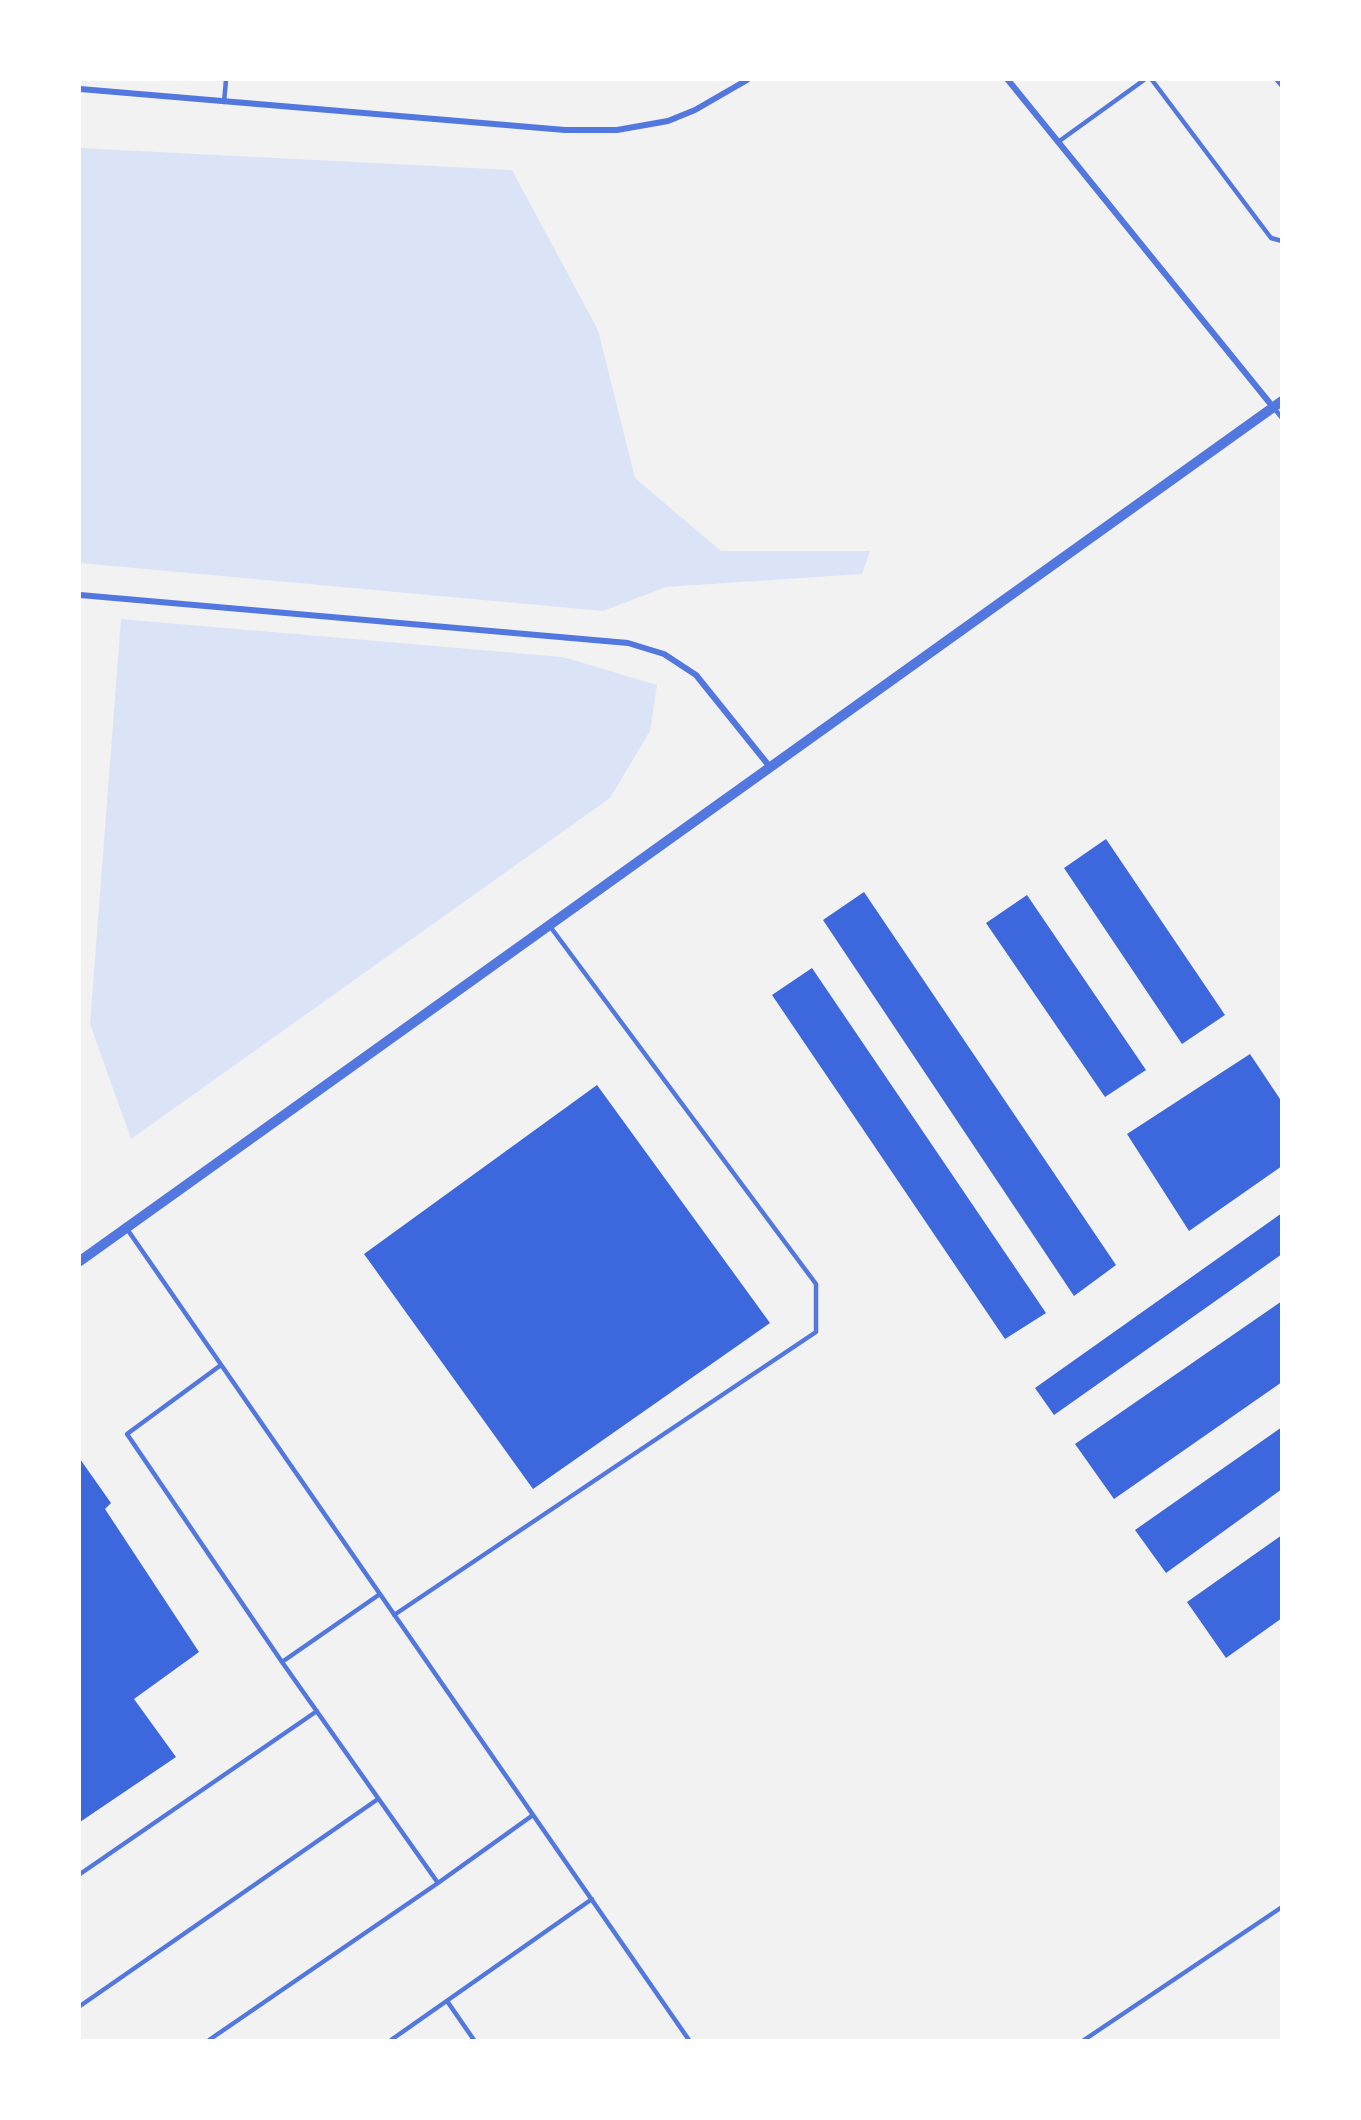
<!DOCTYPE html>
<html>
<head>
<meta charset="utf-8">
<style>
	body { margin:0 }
	#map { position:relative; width:1361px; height:2120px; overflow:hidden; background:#f2f2f2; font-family:"PT Sans",sans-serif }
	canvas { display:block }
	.frame { position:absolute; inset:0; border:81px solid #fff; pointer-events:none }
</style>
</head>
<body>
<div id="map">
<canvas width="1361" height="2120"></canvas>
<div class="frame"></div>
</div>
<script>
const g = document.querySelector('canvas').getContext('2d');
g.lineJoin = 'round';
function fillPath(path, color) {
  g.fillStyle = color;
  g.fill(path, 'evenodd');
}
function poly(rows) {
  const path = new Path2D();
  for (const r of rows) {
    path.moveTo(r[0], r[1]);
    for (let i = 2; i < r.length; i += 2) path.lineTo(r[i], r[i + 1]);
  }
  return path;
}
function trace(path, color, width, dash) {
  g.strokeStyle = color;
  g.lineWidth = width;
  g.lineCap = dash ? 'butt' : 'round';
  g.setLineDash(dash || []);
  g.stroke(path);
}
const green = poly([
	[80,148,512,170,598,330,635,478,721,551,870,551,862,574,666,587,603,611,80,563],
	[121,619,563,657,657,685,650,731,610,798,131,1139,90,1024]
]);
const building = poly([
	[1106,839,1225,1015,1182,1044,1064,868],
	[864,892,1116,1265,1074,1296,823,920],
	[1027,895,1146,1070,1105,1097,986,923],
	[812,968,1046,1313,1005,1339,772,995],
	[1250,1054,1282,1102,1282,1166,1189,1231,1127,1134],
	[597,1085,770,1323,533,1489,364,1254],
	[1282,1213,1282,1254,1054,1415,1035,1388],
	[1282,1301,1282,1382,1114,1499,1075,1444],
	[1282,1427,1282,1489,1166,1573,1135,1530],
	[80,1459,111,1503,105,1509,199,1652,134,1699,176,1757,80,1822],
	[1282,1535,1282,1618,1226,1658,1187,1602]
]);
const service = poly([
	[1152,80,1271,238,1282,241],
	[1277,80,1282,86],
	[224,102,226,80],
	[1058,142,1144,80],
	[1273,407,1282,418],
	[127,1229,689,2040],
	[394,1615,816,1332,816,1284,549,925],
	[282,1662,380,1594],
	[80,1874,317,1711],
	[438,1883,533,1815],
	[447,2001,474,2040],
	[80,2006,378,1799],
	[209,2040,438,1883,282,1662,127,1434,221,1365],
	[391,2040,592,1899],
	[1084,2040,1282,1907]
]);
const minor = poly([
	[1008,80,1273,407],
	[80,89,565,130,617,130,668,121,695,110,747,80],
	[80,595,628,643,664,654,696,675,770,767]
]);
const tertiary = poly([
	[80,1261,1282,401]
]);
fillPath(green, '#dbe4f7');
fillPath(building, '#3d67dc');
trace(service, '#5277de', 4.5);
trace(minor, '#5277de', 6);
trace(tertiary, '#5277de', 10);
</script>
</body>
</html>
